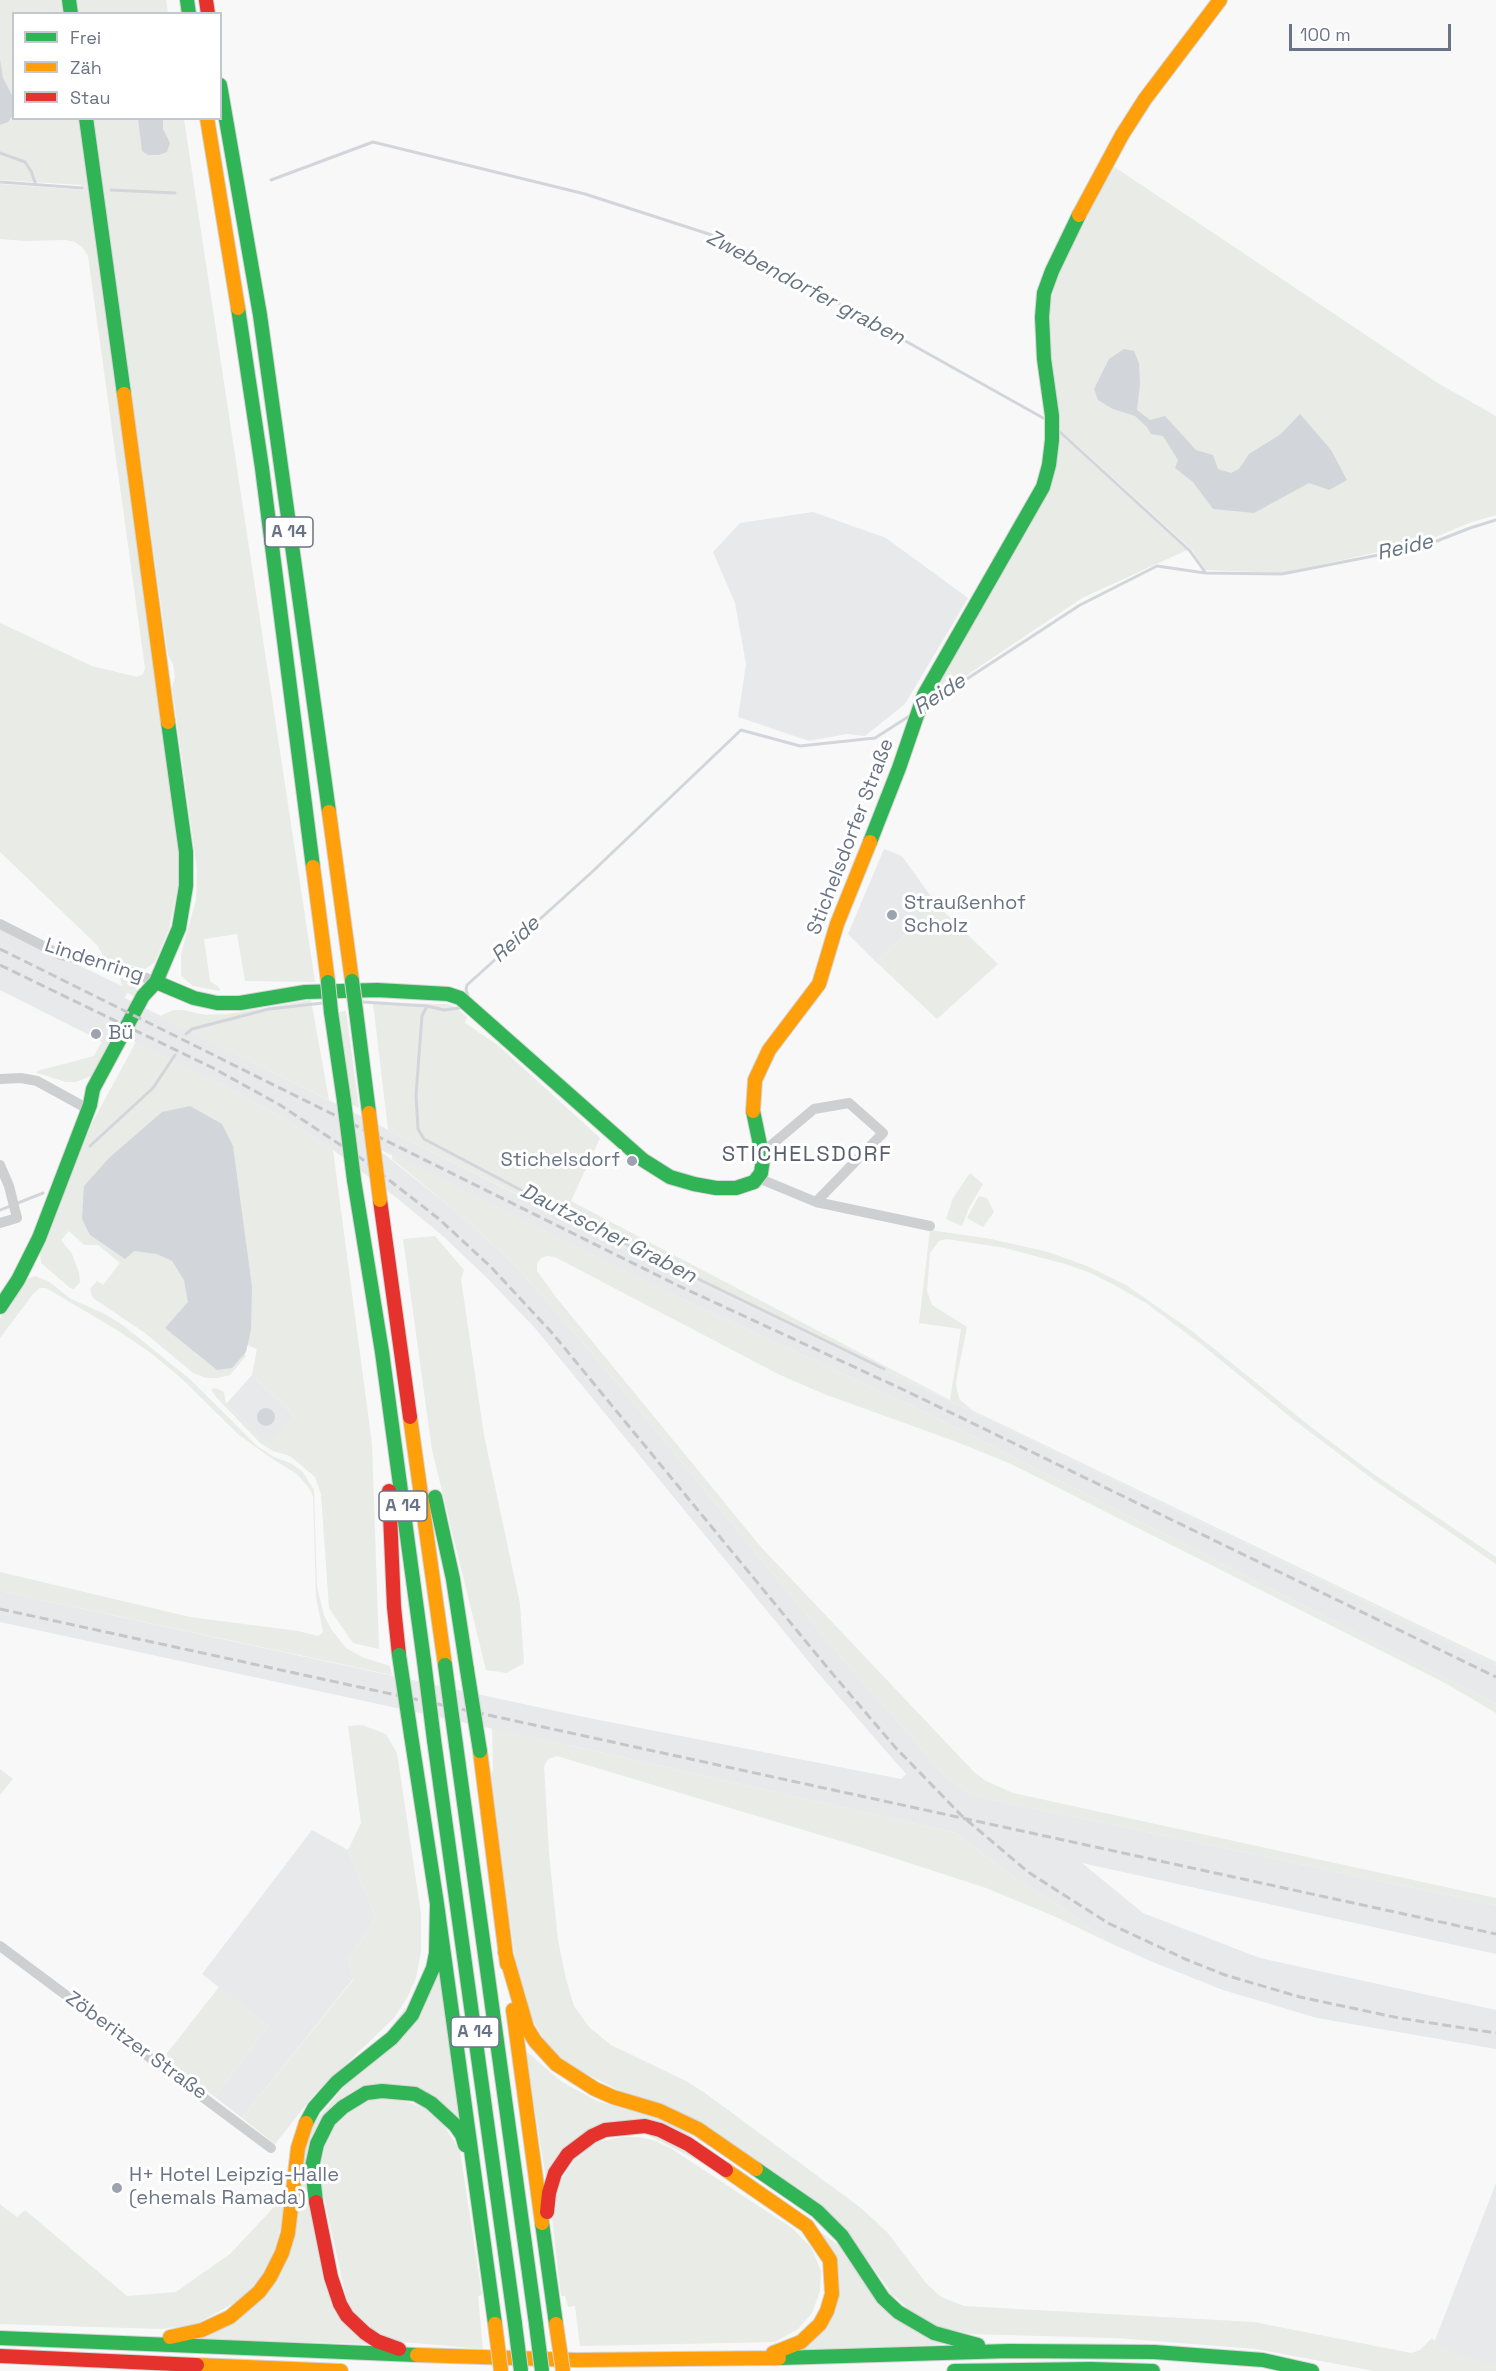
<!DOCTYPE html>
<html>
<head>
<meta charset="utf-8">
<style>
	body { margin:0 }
	#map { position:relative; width:1496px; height:2371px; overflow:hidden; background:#f8f8f8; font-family:"Space Grotesk",sans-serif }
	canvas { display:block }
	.legend { position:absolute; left:12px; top:12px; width:210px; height:108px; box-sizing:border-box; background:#fff; border:2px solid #c3c7cf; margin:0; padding:8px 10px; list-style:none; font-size:18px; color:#6a7486 }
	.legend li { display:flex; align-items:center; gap:12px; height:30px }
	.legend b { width:30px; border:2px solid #c3c7cf }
	.scale { position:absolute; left:1289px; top:24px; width:162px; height:27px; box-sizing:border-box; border:3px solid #6a7486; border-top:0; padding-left:8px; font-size:18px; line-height:21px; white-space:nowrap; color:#6a7486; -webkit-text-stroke:4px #fff; paint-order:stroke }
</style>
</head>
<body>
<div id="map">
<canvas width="1496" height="2371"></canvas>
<ul class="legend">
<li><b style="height:8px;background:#30b455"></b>Frei</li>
<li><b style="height:8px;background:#ff9f0a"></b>Zäh</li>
<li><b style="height:8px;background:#e5322d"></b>Stau</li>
</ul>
<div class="scale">100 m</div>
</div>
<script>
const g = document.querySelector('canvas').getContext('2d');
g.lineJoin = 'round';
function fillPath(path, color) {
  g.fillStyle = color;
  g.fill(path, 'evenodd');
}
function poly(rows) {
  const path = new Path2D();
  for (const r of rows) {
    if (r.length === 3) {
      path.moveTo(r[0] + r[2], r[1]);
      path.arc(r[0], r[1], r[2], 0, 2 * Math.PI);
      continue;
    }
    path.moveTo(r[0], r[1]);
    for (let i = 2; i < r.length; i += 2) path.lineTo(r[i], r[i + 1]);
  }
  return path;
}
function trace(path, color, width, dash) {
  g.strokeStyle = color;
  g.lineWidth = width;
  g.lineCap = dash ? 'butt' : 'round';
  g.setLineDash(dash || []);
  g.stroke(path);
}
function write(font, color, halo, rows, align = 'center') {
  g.font = font + ' "Space Grotesk",sans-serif';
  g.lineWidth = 6;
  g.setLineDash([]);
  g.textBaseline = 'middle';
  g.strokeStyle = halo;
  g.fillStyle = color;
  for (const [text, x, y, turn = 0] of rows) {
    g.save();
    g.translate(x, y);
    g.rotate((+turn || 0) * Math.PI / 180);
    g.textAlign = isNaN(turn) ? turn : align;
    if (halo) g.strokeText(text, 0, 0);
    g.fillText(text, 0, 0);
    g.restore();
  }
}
const built = poly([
	[813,512,886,538,968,598,905,704,865,736,847,734,809,741,738,717,746,664,735,603,713,552,740,523],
	[884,849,902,856,937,905,876,962,848,934],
	[0,927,128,989,125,998,560,1216,685,1277,919,1386,1496,1665,1496,1704,925,1412,684,1300,375,1147,451,1207,509,1259,554,1309,618,1384,841,1657,950,1781,976,1796,1496,1905,1496,1954,1082,1863,1143,1913,1260,1958,1496,2010,1496,2049,1317,2018,1223,1990,1160,1965,1114,1945,1064,1909,1015,1878,956,1833,572,1746,0,1622,0,1591,579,1716,901,1779,906,1774,818,1673,534,1327,487,1278,444,1237,398,1199,333,1150,281,1117,225,1086,118,1034,111,1046,0,990],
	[252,1375,295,1417,268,1445,226,1404],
	[312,1830,348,1850,376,1918,348,1960,353,1979,242,2118,215,2097,268,2026,202,1974],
	[1496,2183,1496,2371,1423,2371]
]);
const green = poly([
	[0,0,166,0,168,13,14,14,14,118,184,119,315,982,245,981,237,934,204,939,210,981,219,987,220,991,193,986,181,976,181,954,196,900,197,869,172,687,175,677,173,664,168,655,109,235,178,837,179,882,169,929,155,962,145,969,105,959,97,945,0,852,0,623,92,666,137,677,143,674,145,668,88,256,83,248,75,242,65,240,25,241,0,239,0,184,82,190,81,185,0,180],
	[1113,166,1436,382,1496,416,1496,515,1469,523,1424,542,1282,573,1205,570,1192,550,1055,425,1048,317,1057,272],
	[1055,429,1187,550,1082,598,964,677,933,692,1024,529],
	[937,905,998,964,937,1019,876,962],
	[118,971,132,979,137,991,136,997,123,991],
	[311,1000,329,1100,160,1016,173,1010,183,1010,205,1015,228,1014],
	[373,1003,448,1004,455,1007,467,1017,465,1023,499,1046,600,1138,571,1201,950,1400,961,1329,919,1323,930,1230,991,1239,1048,1252,1087,1266,1126,1285,1192,1331,1311,1427,1372,1473,1496,1557,1496,1564,1374,1480,1294,1420,1201,1344,1146,1303,1118,1287,1091,1273,1065,1264,1005,1248,946,1239,939,1241,930,1253,927,1291,932,1305,967,1327,956,1382,957,1391,960,1400,972,1410,1496,1662,1496,1665,919,1386,685,1277,388,1130],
	[346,1011,359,1108,351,1104,339,1012],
	[103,1039,111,1046,96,1074,76,1082,66,1082,37,1073,37,1071,94,1056],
	[136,1042,225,1086,281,1117,333,1150,372,1444,379,1649,353,1643,329,1608,321,1494,315,1477,290,1456,273,1451,260,1443,216,1397,211,1389,216,1388,224,1392,226,1404,268,1444,295,1417,252,1375,257,1349,245,1344,230,1147,146,1251,164,1254,178,1264,246,1356,230,1375,217,1378,206,1378,193,1373,145,1333,93,1298,90,1289,97,1281,103,1285,120,1263,98,1245,84,1245,69,1231,61,1240,72,1254,79,1273,80,1282,74,1289,70,1288,41,1263,40,1251,92,1123],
	[392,1154,684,1300,925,1412,1496,1704,1496,1713,1445,1683,1011,1464,957,1442,824,1394,780,1375,555,1257,547,1256,541,1258,537,1263,537,1271,555,1296,761,1547,975,1773,986,1781,1013,1793,1496,1898,1496,1905,976,1796,950,1781,841,1657,618,1384,554,1309,509,1259,451,1207,392,1159],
	[970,1173,983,1184,969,1208,962,1226,946,1219,953,1198],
	[979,1196,987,1198,994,1212,983,1227,967,1218],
	[435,1236,464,1270,461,1279,484,1435,520,1604,524,1663,507,1673,486,1670,432,1450,403,1239],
	[35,1276,48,1281,71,1299,105,1314,124,1326,191,1380,257,1446,274,1457,290,1463,302,1471,314,1490,317,1587,324,1615,331,1629,346,1648,362,1657,390,1666,392,1675,0,1591,0,1572,190,1617,298,1631,318,1636,323,1632,316,1597,313,1496,309,1488,297,1474,271,1458,239,1435,181,1378,151,1353,117,1330,46,1288,40,1288,33,1294,0,1338,0,1318,27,1279],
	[362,1725,386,1734,397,1753,421,1914,421,1951,416,1978,407,1998,394,2018,313,2096,275,2144,242,2118,353,1980,348,1960,376,1918,348,1850,361,1823,348,1726],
	[492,1728,956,1833,1015,1878,1064,1909,1114,1945,1056,1917,986,1888,857,1846,557,1756,548,1759,544,1766,549,1853,558,1940,566,1979,574,2006,589,2027,611,2045,688,2082,705,2093,861,2208,887,2232,926,2283,941,2297,964,2306,1254,2322,1411,2353,1420,2350,1432,2338,1439,2345,1462,2356,1496,2365,1496,2371,1374,2371,1256,2349,1116,2338,970,2334,940,2328,899,2303,852,2239,631,2096,557,2060,522,2003,488,1779,493,1770],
	[0,1769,13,1779,0,1795],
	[439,1965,460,2117,396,2087,320,2126,322,2263,369,2344,186,2339,271,2284,310,2128,360,2067],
	[219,1987,268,2026,215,2097,164,2057],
	[525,2050,562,2082,597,2101,673,2123,841,2247,947,2344,792,2353,802,2345,836,2275,780,2203,621,2121,547,2184],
	[385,2095,435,2111,460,2151,482,2295,478,2296,483,2349,393,2341,373,2333,348,2306,319,2175,328,2131,343,2110],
	[621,2137,639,2137,656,2141,672,2149,792,2228,811,2247,821,2271,820,2291,812,2313,798,2329,775,2342,580,2346,575,2306,568,2307,565,2296,561,2296,551,2208,553,2191,586,2144],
	[288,2192,273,2262,245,2297,194,2325,161,2329,0,2324,0,2204,17,2217,25,2210,127,2296,176,2292,231,2253]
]);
const water = poly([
	[0,59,3,78,14,99,13,115,8,122,0,125],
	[138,119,163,119,163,129,170,143,167,152,159,155,148,155,142,151],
	[1124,349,1134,351,1139,363,1140,384,1137,410,1150,420,1165,416,1196,450,1213,455,1218,469,1231,473,1239,469,1249,454,1281,434,1300,414,1331,450,1347,480,1329,490,1309,483,1254,513,1213,509,1193,482,1175,468,1178,460,1163,436,1151,434,1147,427,1135,416,1113,409,1098,400,1094,389,1109,359],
	[190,1106,222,1124,233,1146,252,1287,251,1330,246,1352,232,1368,217,1370,165,1328,188,1302,184,1280,172,1261,157,1254,134,1251,125,1259,90,1235,82,1219,84,1186,109,1158,162,1112],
	[266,1417,9]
]);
const stream = poly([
	[0,153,25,162,31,171,36,185],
	[271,180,373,142,585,194,721,238,1045,419],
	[0,182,82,188],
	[111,190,175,193],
	[1059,431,1190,551,1205,572],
	[927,705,1080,605,1157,566,1205,573,1282,574,1424,546,1470,528,1496,520],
	[468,996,466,989,467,985,592,872,741,730,800,746,875,738,911,715],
	[363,1002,427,1006,444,1010,459,1008],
	[427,1006,422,1016,416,1095,418,1129,424,1139,589,1226,884,1369],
	[186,1034,192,1029,269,1009,323,1003],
	[90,1146,153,1088,175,1055],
	[0,1210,43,1193]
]);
const street = poly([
	[0,924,61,955,116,966,156,982],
	[0,1079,21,1078,37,1081,88,1109],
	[763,1152,814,1109,849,1103,883,1133,816,1202],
	[0,1165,9,1186,17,1218,0,1223],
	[758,1178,816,1202,930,1226],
	[0,1946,271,2148]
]);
const fast = poly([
	[69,0,71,14],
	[187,0,189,14],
	[220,85,260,315,329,812],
	[86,118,124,394],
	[238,308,262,468,313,867],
	[870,842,899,768,924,695,1043,487,1049,465,1052,440,1052,416,1044,359,1042,317,1044,293,1052,271,1079,215],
	[156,982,194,998,217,1003,240,1003,305,992,377,990,448,994,460,998,643,1160,670,1177,694,1184,716,1188,736,1188,754,1182,761,1173,763,1159,753,1111],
	[356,1011,369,1113],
	[331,1012,344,1101],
	[354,1180,382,1352,424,1661],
	[0,1307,18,1280,39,1238,90,1105,93,1089,143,996,156,982,179,928,186,886,186,852,168,722],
	[435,1497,453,1579,467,1670],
	[411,1735,437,1904,495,2324],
	[434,1740,515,2324],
	[456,1745,536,2324],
	[306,2123,314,2108,337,2082,392,2038,412,2015,433,1968,436,1953,437,1904],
	[756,2169,817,2211,842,2236,883,2298,898,2312,934,2333,978,2345],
	[316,2202,312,2167,317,2144,329,2120,343,2107,366,2093,382,2091,415,2094,431,2103,455,2125,462,2135,465,2145],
	[542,2223,556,2324],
	[0,2338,417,2355],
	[779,2358,1009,2351,1154,2352,1263,2360,1312,2371],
	[954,2371,1091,2369,1153,2371]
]);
const slow = poly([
	[207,118,238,308],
	[1079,215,1122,135,1145,99,1220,0],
	[124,394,168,722],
	[329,812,352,981],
	[313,867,328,982],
	[753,1111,755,1080,769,1050,819,984,837,924,870,842],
	[410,1417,445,1665],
	[480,1751,507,1964],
	[505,1952,527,2028,535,2041,556,2064,595,2089,613,2097,660,2111,698,2129,756,2169],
	[513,2010,542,2223],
	[726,2170,807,2226,830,2260,832,2294,827,2311,820,2324,801,2342,773,2353],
	[170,2337,202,2330,230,2317,259,2292,270,2277,282,2253,288,2233,298,2148,306,2123],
	[417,2355,576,2360,779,2358],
	[197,2365,341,2371]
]);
const jam = poly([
	[206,0,208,14],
	[380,1200,410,1417],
	[389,1491,394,1607,399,1655],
	[316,2202,331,2277,340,2304,347,2316,365,2333,377,2341,399,2349],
	[547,2212,549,2193,555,2173,568,2154,592,2136,605,2130,645,2126,660,2130,688,2144,726,2170],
	[0,2356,197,2365]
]);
const rail = poly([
	[0,949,679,1286,904,1390,1496,1677],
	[0,965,213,1068,280,1105,362,1159,439,1219,491,1267,553,1334,831,1672,895,1747,962,1816,1028,1872,1108,1923,1185,1959,1225,1975,1300,1997,1399,2018,1496,2033],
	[0,1609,1496,1934]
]);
const fastBridge = poly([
	[352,981,356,1011],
	[328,982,331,1012],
	[344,1101,354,1180],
	[399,1655,411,1735],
	[424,1661,434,1740],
	[445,1665,456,1745],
	[467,1670,480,1751],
	[515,2324,521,2371],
	[536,2324,542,2371]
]);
const slowBridge = poly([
	[369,1113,380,1200],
	[495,2324,501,2371],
	[556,2324,563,2371]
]);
const markers = [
	[892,915,6,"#9ca2ae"],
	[96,1034,6,"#9ca2ae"],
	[632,1161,6,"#9ca2ae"],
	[117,2188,6,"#9ca2ae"]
];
const shields = [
	[289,532,48],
	[403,1506,48],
	[475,2032,48]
];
const shieldNames = [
	["A 14",289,532],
	["A 14",403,1506],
	["A 14",475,2032]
];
const streetNames = [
	["Stichelsdorfer Straße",851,837,-69],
	["Lindenring",94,961,18],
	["Zöberitzer Straße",136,2046,36]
];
const poiNames = [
	["Straußenhof",904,904],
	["Scholz",904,927],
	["Bü",108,1034],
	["Stichelsdorf",620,1161,"right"],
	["H+ Hotel Leipzig-Halle",129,2176],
	["(ehemals Ramada)",129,2199]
];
const waterNames = [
	["Zwebendorfer graben",805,288,28],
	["Reide",1405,548,-13],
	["Reide",940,695,-33],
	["Reide",516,940,-43],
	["Dautzscher Graben",608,1234,27]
];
const quarterNames = [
	["STICHELSDORF",807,1155]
];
fillPath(built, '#e8e9ea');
fillPath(green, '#e8ebe6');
fillPath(water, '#d2d6db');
trace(stream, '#d2d6db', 3);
trace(fast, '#d4d5d6', 16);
trace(slow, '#d4d5d6', 16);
trace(jam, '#d4d5d6', 16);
trace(street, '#cecfd1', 10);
trace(fast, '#30b455', 14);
trace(slow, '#ff9f0a', 14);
trace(jam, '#e5322d', 14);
trace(rail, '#c5c6c7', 3, [9, 4.5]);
trace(fastBridge, '#d4d4d5', 16, []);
trace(slowBridge, '#d4d4d5', 16, []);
trace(fastBridge, '#30b455', 14);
trace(slowBridge, '#ff9f0a', 14);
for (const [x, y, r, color] of markers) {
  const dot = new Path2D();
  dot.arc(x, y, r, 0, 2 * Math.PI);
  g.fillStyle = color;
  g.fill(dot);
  trace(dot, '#fff', 2);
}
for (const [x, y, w] of shields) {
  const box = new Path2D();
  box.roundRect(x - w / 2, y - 15, w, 30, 4.5);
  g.fillStyle = '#fff';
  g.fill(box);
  trace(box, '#6a7486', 1.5);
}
write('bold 18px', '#6a7486', null, shieldNames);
write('20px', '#6a7486', '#fff', streetNames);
write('20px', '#6a7486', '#fff', poiNames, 'left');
write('italic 21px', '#667481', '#fff', waterNames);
g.letterSpacing = '1.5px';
write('22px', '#585e6b', '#fff', quarterNames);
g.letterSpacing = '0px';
</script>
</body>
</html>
